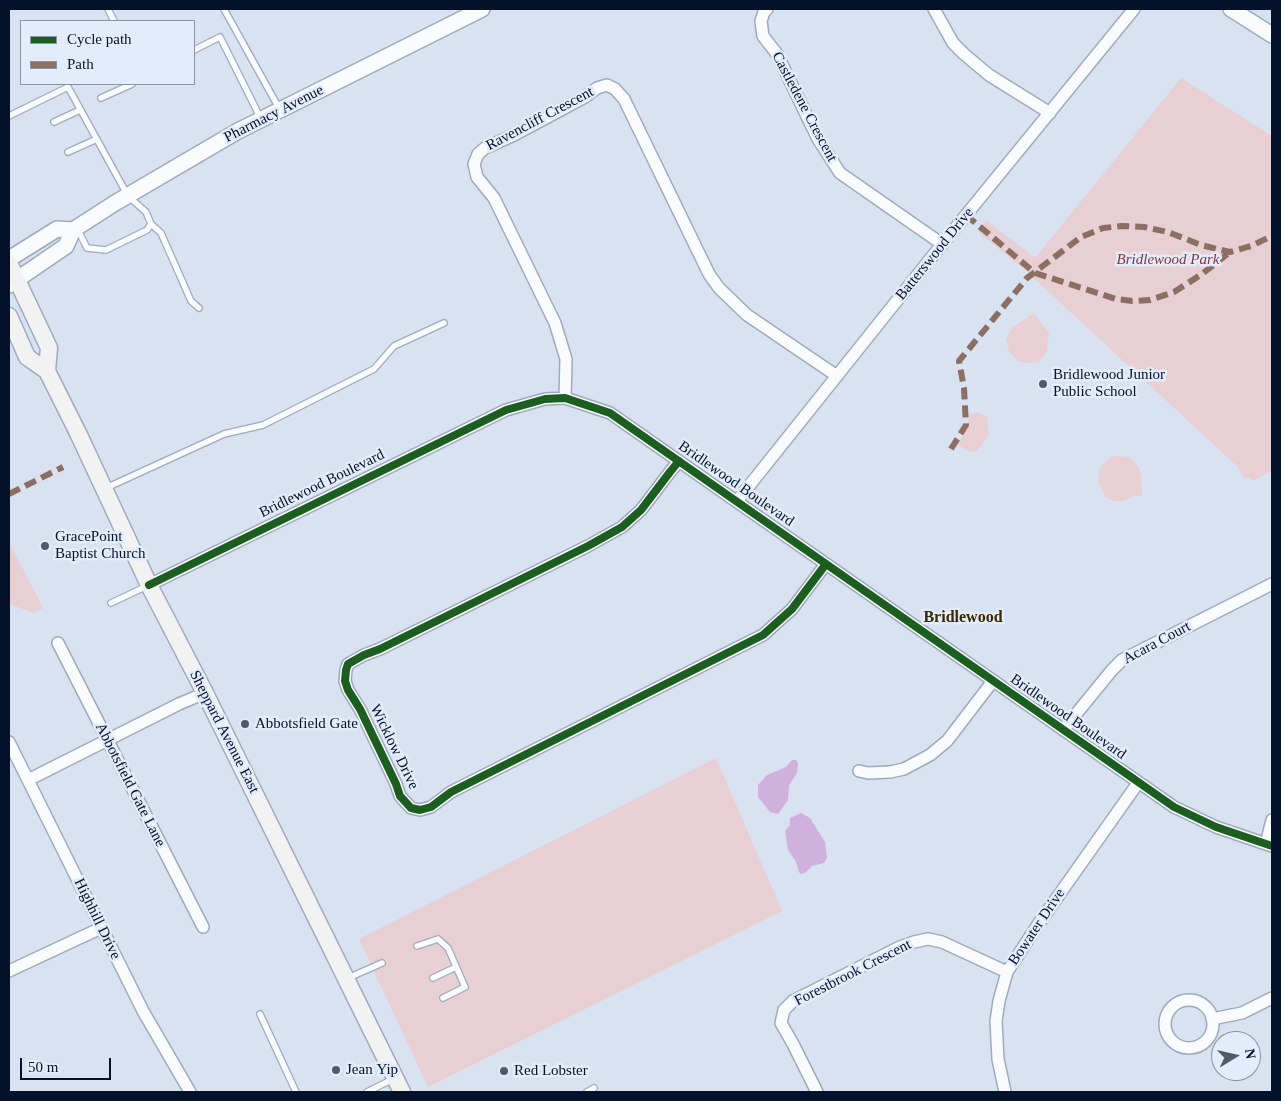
<!DOCTYPE html>
<html>
<head>
<meta charset="utf-8">
<style>
	body { margin:0 }
	#map { position:relative; width:1281px; height:1101px; overflow:hidden; background:#d8e2f0; font-family:Georgia,serif }
	canvas { display:block }
	.frame { position:absolute; inset:0; border:10px solid #04112a; pointer-events:none }
	.legend { position:absolute; left:20px; top:20px; width:175px; height:65px; box-sizing:border-box; background:#e3ecfa; border:1px solid #8a94a7; margin:0; padding:6px 9px; list-style:none; font-size:15px; color:#04112a }
	.legend li { display:flex; align-items:center; gap:10px; height:25px }
	.legend b { width:25px; border:1px solid #8a94a7 }
	.north { position:absolute; left:1211px; top:1031px; width:50px; height:50px; box-sizing:border-box; background:#e3ecfa; border:1px solid #8a94a7; border-radius:50%; rotate:81deg; font-size:14px; font-weight:700; line-height:20px; text-align:center; color:#04112a }
	.north::after { content:''; display:block; margin:auto; width:18px; height:22px; background:#4e5a6f; clip-path:polygon(50% 0,100% 100%,50% 72%,0 100%) }
	.scale { position:absolute; left:20px; top:1058px; width:91px; height:22px; box-sizing:border-box; border:2px solid #04112a; border-top:0; padding-left:6px; font-size:15px; line-height:18px; white-space:nowrap; color:#04112a; -webkit-text-stroke:4px #e3ecfa; paint-order:stroke }
</style>
</head>
<body>
<div id="map">
<canvas width="1281" height="1101"></canvas>
<div class="frame"></div>
<ul class="legend">
<li><b style="height:6px;background:#1b5e20"></b>Cycle path</li>
<li><b style="height:6px;background:#8d6e63"></b>Path</li>
</ul>
<div class="north">N</div>
<div class="scale">50 m</div>
</div>
<script>
const g = document.querySelector('canvas').getContext('2d');
g.lineJoin = 'round';
function fillPath(path, color) {
  g.fillStyle = color;
  g.fill(path, 'evenodd');
}
function poly(rows) {
  const path = new Path2D();
  for (const r of rows) {
    if (r.length === 3) {
      path.moveTo(r[0] + r[2], r[1]);
      path.arc(r[0], r[1], r[2], 0, 2 * Math.PI);
      continue;
    }
    path.moveTo(r[0], r[1]);
    for (let i = 2; i < r.length; i += 2) path.lineTo(r[i], r[i + 1]);
  }
  return path;
}
function trace(path, color, width, dash) {
  g.strokeStyle = color;
  g.lineWidth = width;
  g.lineCap = dash ? 'butt' : 'round';
  g.setLineDash(dash || []);
  g.stroke(path);
}
function write(font, color, halo, rows, align = 'center') {
  g.font = font + ' Georgia,serif';
  g.lineWidth = 5;
  g.setLineDash([]);
  g.textBaseline = 'middle';
  g.strokeStyle = halo;
  g.fillStyle = color;
  for (const [text, x, y, turn = 0] of rows) {
    g.save();
    g.translate(x, y);
    g.rotate((+turn || 0) * Math.PI / 180);
    g.textAlign = isNaN(turn) ? turn : align;
    if (halo) g.strokeText(text, 0, 0);
    g.fillText(text, 0, 0);
    g.restore();
  }
}
const green = poly([
	[1181,78,1272,136,1272,471,1253,481,1249,477,1244,479,1238,467,1026,271,978,232,986,220,1035,258],
	[1034,313,1049,333,1047,351,1039,362,1027,363,1017,361,1009,351,1006,339,1013,327],
	[970,413,979,413,987,417,989,435,976,452,968,451,958,445,967,427],
	[1112,456,1130,457,1139,468,1141,475,1142,496,1133,496,1124,501,1114,501,1106,498,1098,482,1100,467],
	[9,542,43,608,34,613,9,604],
	[716,758,782,911,428,1087,359,939]
]);
const water = poly([
	[792,760,796,760,798,763,797,773,789,785,788,800,778,814,770,812,758,797,758,785,767,775,786,767],
	[801,813,810,818,825,842,827,858,824,863,812,866,805,873,800,874,795,860,788,850,785,831,790,825,790,818]
]);
const service = poly([
	[108,9,114,21],
	[224,9,280,110],
	[194,50,220,37,261,119],
	[101,98,132,84],
	[9,116,68,87,128,196,146,212,151,224,147,230,106,250,87,248,77,228],
	[54,122,80,110],
	[68,152,97,139],
	[151,224,161,233,191,301,199,308],
	[106,488,224,434,263,425,374,369,394,346,444,323],
	[111,603,147,586],
	[417,946,438,939,448,948,465,987,443,998],
	[348,978,382,963],
	[433,978,456,967],
	[260,1014,296,1092],
	[367,1092,393,1079],
	[587,1092,594,1088]
]);
const minor = poly([
	[767,9,764,12,761,21,763,36,777,54,818,139,840,173,942,244],
	[934,9,953,43,964,54,989,75,1050,113],
	[565,398,566,359,555,323,494,198,477,177,474,164,478,154,485,148,514,135,585,97,597,88,607,85,615,89,624,99,709,274,719,288,747,315,837,376],
	[679,461,670,472,641,510,622,527,588,546,380,649,364,655,348,664,346,670,345,681,348,690,360,709,396,784,400,796,411,808,420,810,431,807,451,792,763,635,792,609,826,564],
	[737,501,931,258,1134,9],
	[149,585,506,410,545,399,565,398,610,413,640,434,1174,807,1216,827,1272,846],
	[58,643,203,927],
	[1063,730,1112,670,1122,660,1272,584],
	[9,742,143,1011,190,1092],
	[859,771,868,773,890,772,904,769,930,755,947,741,993,681],
	[28,780,179,704,205,693],
	[1266,844,1272,820],
	[9,971,101,928],
	[1189,1024,24],
	[1212,1019,1242,1013,1272,998],
	[817,1092,793,1044,781,1023,784,1010,793,1001,900,947,914,942,928,939,942,942,1007,972],
	[1005,1092,998,1059,996,1021,999,1001,1007,972,1037,926,1138,783]
]);
const tertiary = poly([
	[1231,9,1272,35],
	[9,259,57,229,73,230,115,203,238,131,482,9],
	[9,285,66,246,73,230]
]);
const secondary = poly([
	[9,263,49,348,47,371],
	[9,316,27,357,47,371,78,433,149,585,205,693,402,1092]
]);
const quiet = poly([
	[966,215,1035,273,1116,299,1132,301,1150,300,1174,292,1202,274,1230,252],
	[951,449,966,425,964,388,959,361,1027,278,1081,237,1103,228,1122,226,1144,227,1168,232,1201,245,1230,252,1251,246,1272,236],
	[9,494,63,467]
]);
const cycleway = poly([
	[679,461,670,472,641,510,622,527,588,546,380,649,364,655,348,664,346,670,345,681,348,690,360,709,396,784,400,796,411,808,420,810,431,807,451,792,763,635,792,609,826,564],
	[149,585,506,410,545,399,565,398,610,413,640,434,1174,807,1216,827,1272,846]
]);
const markers = [
	[1043,384,5,"#4e5a6f"],
	[45,546,5,"#4e5a6f"],
	[245,724,5,"#4e5a6f"],
	[336,1070,5,"#4e5a6f"],
	[504,1071,5,"#4e5a6f"]
];
const streetNames = [
	["Castledene Crescent",804,107,62],
	["Pharmacy Avenue",274,114,-27],
	["Ravencliff Crescent",540,119,-28],
	["Batterswood Drive",935,254,-51],
	["Bridlewood Boulevard",322,484,-26],
	["Bridlewood Boulevard",736,484,35],
	["Acara Court",1157,643,-28],
	["Bridlewood Boulevard",1068,717,35],
	["Sheppard Avenue East",224,732,63],
	["Wicklow Drive",394,747,64],
	["Abbotsfield Gate Lane",130,785,63],
	["Highhill Drive",97,919,64],
	["Bowater Drive",1037,927,-56],
	["Forestbrook Crescent",853,973,-27]
];
const parkNames = [
	["Bridlewood Park",1168,260]
];
const poiNames = [
	["Bridlewood Junior",1053,375],
	["Public School",1053,392],
	["GracePoint",55,537],
	["Baptist Church",55,554],
	["Abbotsfield Gate",255,724],
	["Jean Yip",346,1070],
	["Red Lobster",514,1071]
];
const neighbourhoodNames = [
	["Bridlewood",963,618]
];
fillPath(green, '#e7cfd4');
fillPath(water, '#d0b1de');
trace(service, '#9faabc', 8);
trace(minor, '#9faabc', 14);
trace(tertiary, '#9faabc', 18);
trace(secondary, '#9faabc', 19);
trace(service, '#f9fbfd', 5.5);
trace(minor, '#f9fbfd', 11);
trace(tertiary, '#f9fbfd', 15);
trace(secondary, '#f2f2f2', 16);
trace(quiet, '#8d6e63', 6, [12, 6]);
trace(cycleway, '#1b5e20', 8);
for (const [x, y, r, color] of markers) {
  const dot = new Path2D();
  dot.arc(x, y, r, 0, 2 * Math.PI);
  g.fillStyle = color;
  g.fill(dot);
  trace(dot, '#e3ecfa', 2);
}
write('15px', '#04112a', '#e3ecfa', streetNames);
write('italic 15px', '#8d2f35', '#e3ecfa', parkNames);
write('15px', '#04112a', '#e3ecfa', poiNames, 'left');
write('bold 16px', '#3b2700', '#e3ecfa', neighbourhoodNames);
</script>
</body>
</html>
